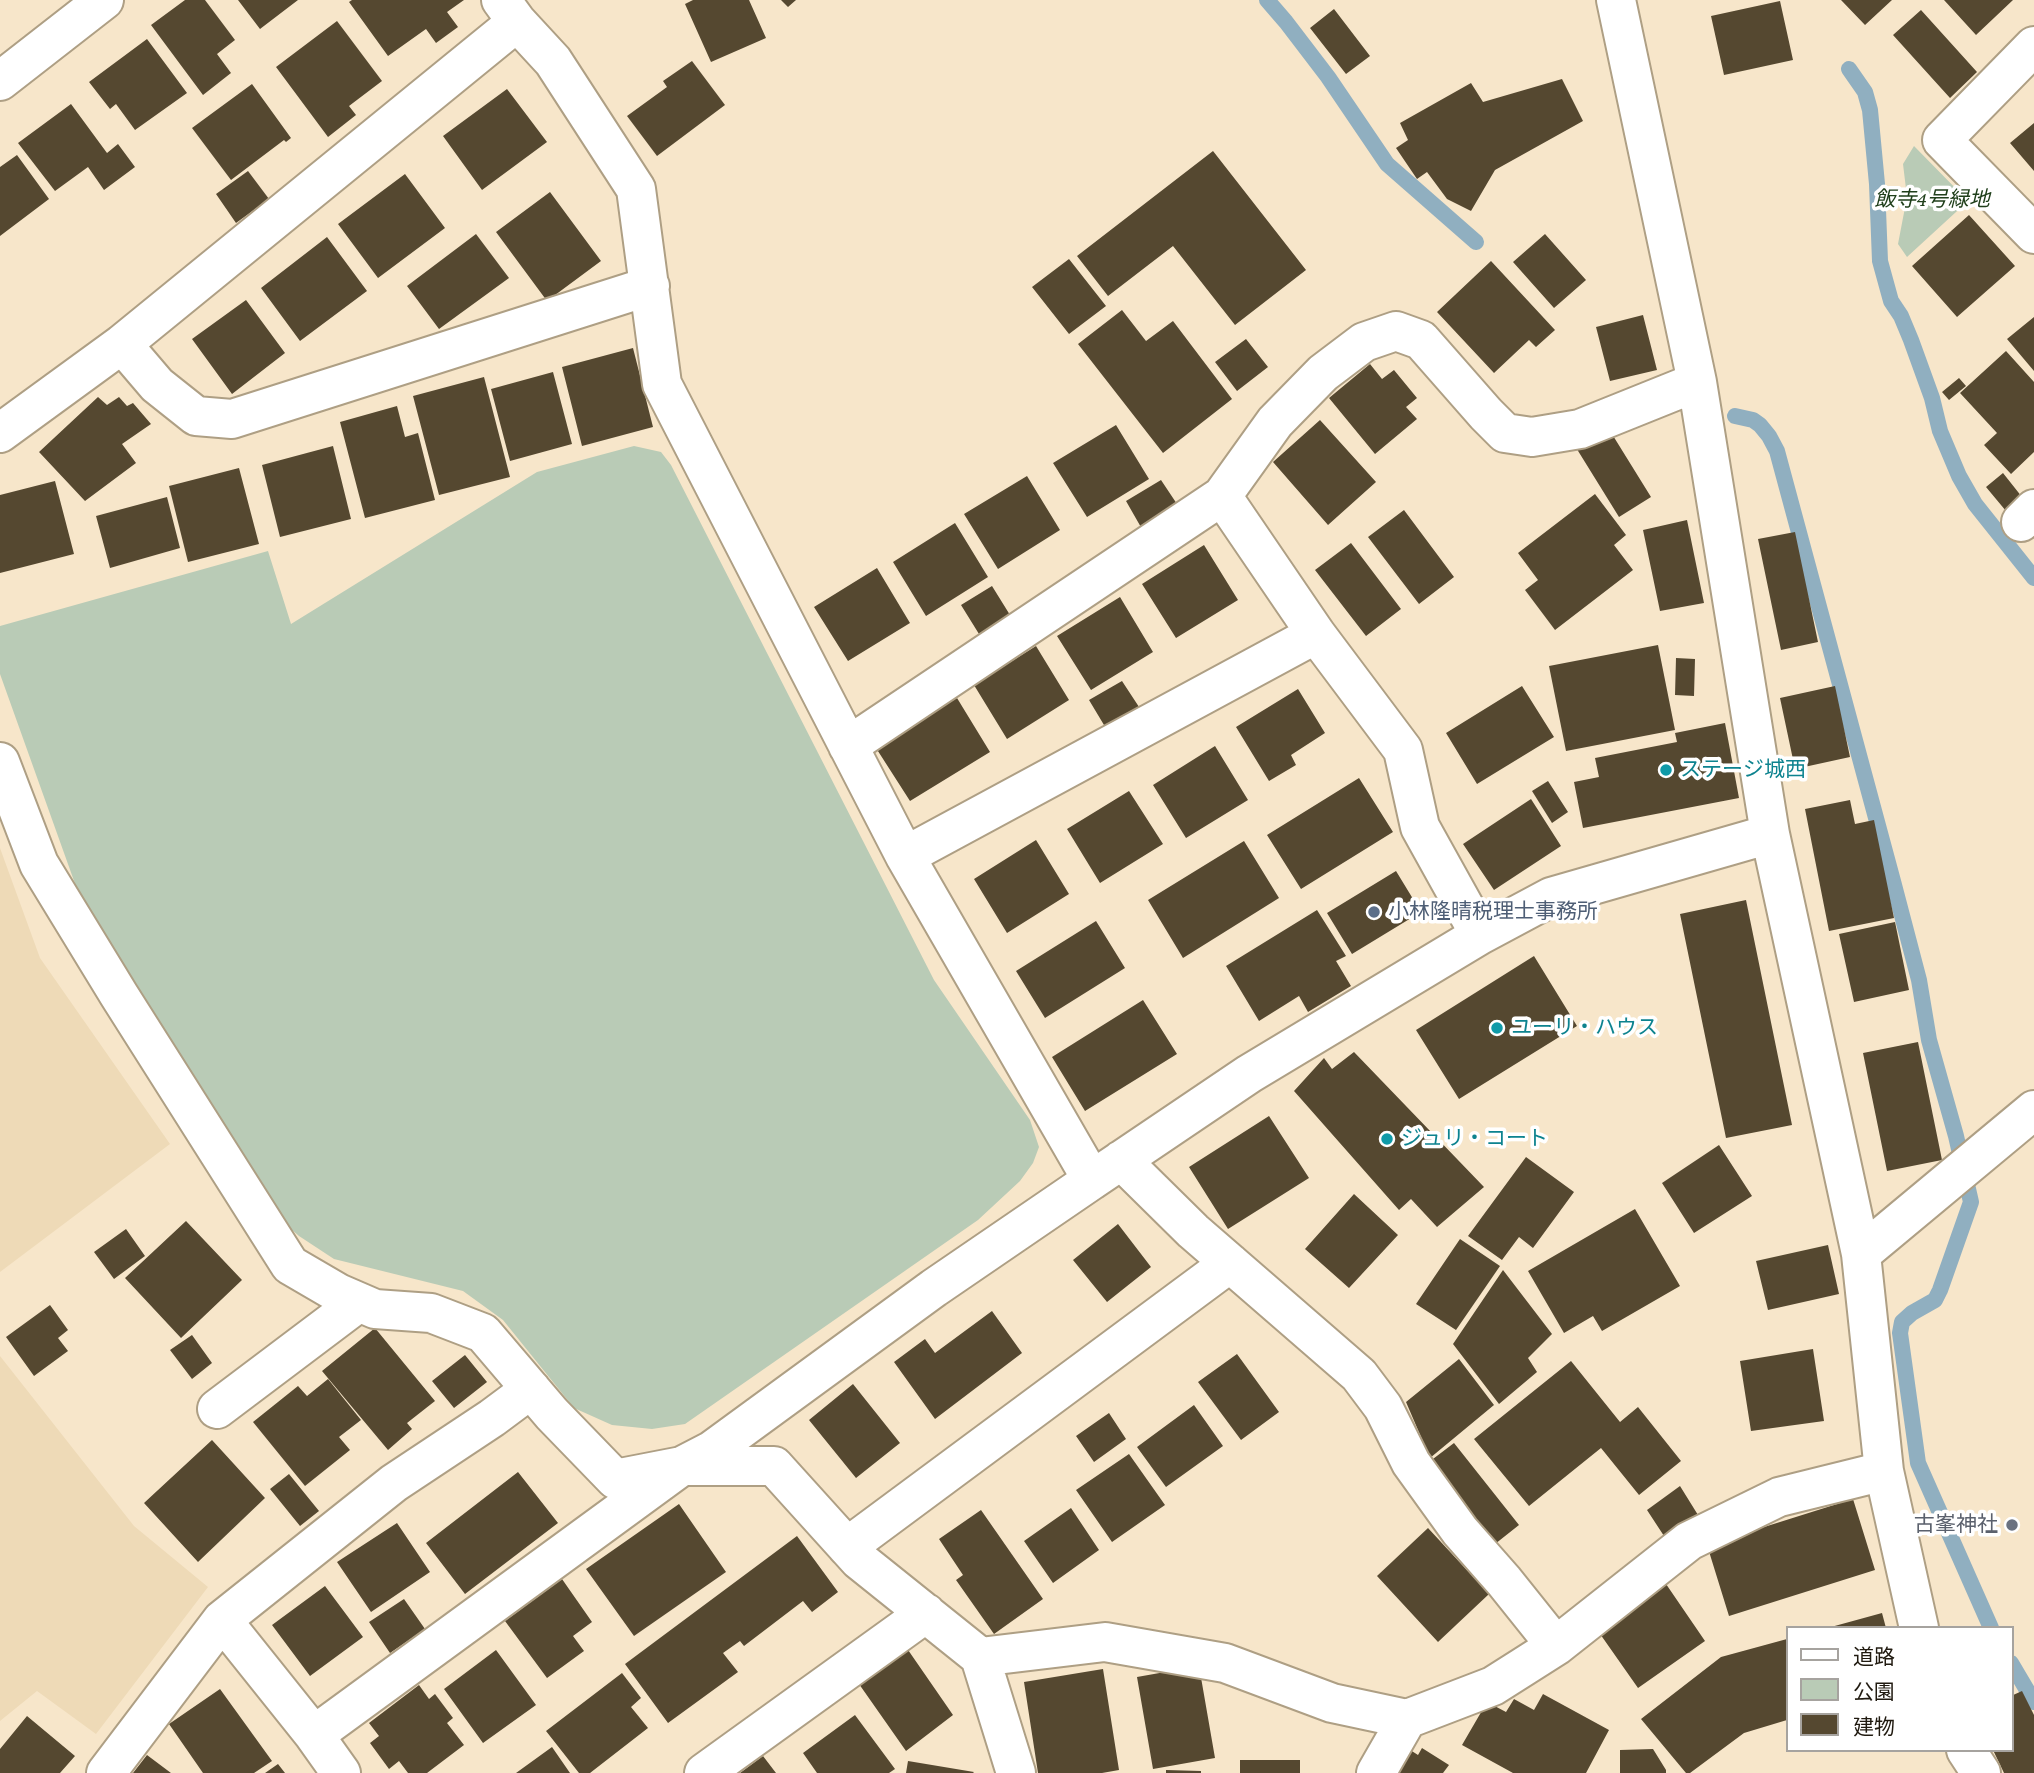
<!DOCTYPE html>
<html>
<head>
<meta charset="utf-8">
<style>
	body { margin:0 }
	#map { position:relative; width:2034px; height:1773px; overflow:hidden; background:#f7e6ca; font-family:"Crimson Pro","Noto Sans JP",serif }
	canvas { display:block }
	.legend { position:absolute; left:1786px; top:1626px; width:228px; height:126px; box-sizing:border-box; background:#fff; border:2px solid #a6a39f; margin:0; padding:9px 12px; list-style:none; font-size:21px; color:#201a10 }
	.legend li { display:flex; align-items:center; gap:14px; height:35px }
	.legend b { width:35px; border:2px solid #a6a39f }
</style>
</head>
<body>
<div id="map">
<canvas width="2034" height="1773"></canvas>
<ul class="legend">
<li><b style="height:9px;background:#fff"></b>道路</li>
<li><b style="height:19px;background:#b9cbb6"></b>公園</li>
<li><b style="height:19px;background:#554830"></b>建物</li>
</ul>
</div>
<script>
const g = document.querySelector('canvas').getContext('2d');
g.lineJoin = 'round';
function fillPath(path, color) {
  g.fillStyle = color;
  g.fill(path, 'evenodd');
}
function poly(rows) {
  const path = new Path2D();
  for (const r of rows) {
    path.moveTo(r[0], r[1]);
    for (let i = 2; i < r.length; i += 2) path.lineTo(r[i], r[i + 1]);
  }
  return path;
}
function trace(path, color, width, dash) {
  g.strokeStyle = color;
  g.lineWidth = width;
  g.lineCap = dash ? 'butt' : 'round';
  g.setLineDash(dash || []);
  g.stroke(path);
}
function write(font, color, halo, rows, align = 'center') {
  g.font = font + ' "Crimson Pro","Noto Sans JP",serif';
  g.lineWidth = 7;
  g.setLineDash([]);
  g.textBaseline = 'middle';
  g.strokeStyle = halo;
  g.fillStyle = color;
  for (const [text, x, y, turn = 0] of rows) {
    g.save();
    g.translate(x, y);
    g.rotate((+turn || 0) * Math.PI / 180);
    g.textAlign = isNaN(turn) ? turn : align;
    if (halo) g.strokeText(text, 0, 0);
    g.fillText(text, 0, 0);
    g.restore();
  }
}
const built = poly([
	[0,848,40,958,170,1144,0,1272],
	[0,1356,134,1526,208,1587,96,1734,37,1691,0,1721]
]);
const green = poly([
	[1914,146,1968,201,1907,257,1898,244,1907,197,1903,164],
	[634,446,661,452,671,465,934,980,1030,1120,1039,1147,1033,1163,1020,1181,978,1220,685,1424,652,1429,612,1425,574,1408,503,1320,463,1291,334,1259,299,1236,276,1216,83,906,0,674,0,626,268,551,291,624,537,472]
]);
const stream = poly([
	[1267,0,1286,22,1328,77,1387,164,1476,242],
	[1849,69,1865,92,1870,110,1877,184,1880,261,1891,301,1901,316,1911,340,1932,398,1940,431,1959,476,1975,504,2034,578],
	[1735,416,1753,420,1760,425,1769,436,1777,451,1893,881,1919,980,1929,1040,1956,1136,1971,1202,1940,1290,1935,1300,1912,1313,1902,1322,1900,1333,1918,1463,1991,1628],
	[2011,1663,2034,1702]
]);
const building = poly([
	[185,0,205,0,235,40,217,54,231,73,203,95,151,25],
	[238,0,298,0,260,29],
	[352,0,464,0,447,12,458,27,436,43,426,29,388,56,349,2],
	[693,0,749,0,766,38,711,62,685,4],
	[781,0,796,0,788,7],
	[1841,0,1892,0,1865,25],
	[1944,0,2013,0,1976,35],
	[1780,1,1793,60,1724,75,1711,16],
	[1334,9,1370,56,1346,74,1310,28],
	[1921,10,1977,72,1950,98,1893,35],
	[337,21,382,81,349,106,356,115,328,137,276,67],
	[147,39,187,93,135,130,116,104,110,109,89,82],
	[692,61,725,105,657,156,627,116,667,87,663,81],
	[1562,79,1583,121,1495,170,1471,211,1447,199,1427,172,1417,179,1396,148,1408,140,1400,123,1471,83,1483,102],
	[252,84,291,138,286,142,284,140,231,180,192,128],
	[507,89,547,142,482,190,443,136],
	[71,104,107,153,118,144,135,167,104,190,88,167,55,191,18,143],
	[2034,123,2034,171,2010,143],
	[1213,151,1306,270,1235,325,1173,246,1108,296,1077,256],
	[17,155,49,199,0,236,0,167],
	[248,171,269,199,236,223,216,194],
	[405,174,445,228,378,278,338,224],
	[550,192,601,261,547,301,496,232],
	[1969,215,2015,266,1957,317,1912,266],
	[476,234,509,278,439,329,407,286],
	[1545,234,1586,280,1554,308,1513,262],
	[327,237,367,291,300,341,261,288],
	[1069,259,1106,306,1069,334,1032,287],
	[1491,261,1555,330,1536,347,1529,340,1494,373,1437,312],
	[246,300,285,353,232,394,192,339],
	[1122,310,1146,341,1173,321,1232,399,1163,453,1078,344],
	[1643,315,1657,370,1610,381,1596,327],
	[2034,317,2034,371,2007,339],
	[1246,339,1268,367,1237,391,1215,362],
	[633,348,653,427,582,446,562,367],
	[2006,351,2034,382,2034,452,2011,474,1984,445,1997,433,1960,393],
	[1370,364,1382,379,1394,370,1417,398,1406,407,1417,419,1375,454,1329,398],
	[553,372,572,444,510,461,491,389],
	[484,377,510,477,439,495,413,396],
	[1959,378,1966,386,1949,400,1942,392],
	[98,397,107,405,119,397,127,406,133,403,151,424,122,444,136,463,85,501,39,452],
	[397,406,405,437,418,433,435,500,365,518,340,422],
	[1320,420,1376,482,1328,525,1273,462],
	[1116,425,1149,479,1087,517,1053,463],
	[1607,426,1651,497,1619,517,1575,446],
	[333,446,351,519,280,537,262,465],
	[239,468,259,544,188,562,169,486],
	[2003,473,2022,497,2006,511,1986,487],
	[1027,476,1060,530,998,569,964,514],
	[1161,480,1179,507,1142,529,1126,501],
	[55,481,74,554,0,573,0,495],
	[1595,494,1626,535,1614,545,1633,570,1555,630,1525,590,1538,580,1518,553],
	[167,497,180,548,110,568,96,516],
	[1404,510,1454,577,1419,604,1368,537],
	[1687,520,1704,603,1660,611,1643,530],
	[955,523,988,577,926,616,893,562],
	[1795,532,1818,642,1781,650,1758,539],
	[1351,543,1401,609,1366,636,1315,570],
	[1204,545,1238,600,1176,638,1142,584],
	[877,568,910,623,848,661,814,607],
	[992,586,1010,615,979,634,961,605],
	[1120,597,1153,652,1091,690,1057,636],
	[1658,645,1675,730,1566,751,1549,666],
	[1036,646,1069,700,1007,739,974,685],
	[1676,658,1695,659,1694,696,1675,695],
	[1122,681,1141,710,1107,730,1089,700],
	[1522,686,1554,737,1477,784,1446,733],
	[1835,686,1850,757,1795,769,1780,698],
	[1298,689,1325,733,1291,755,1296,765,1269,781,1236,727],
	[957,698,990,752,910,801,876,748],
	[1725,723,1739,798,1583,828,1574,782,1599,777,1595,758,1677,742,1675,733],
	[1215,746,1248,800,1186,838,1153,785],
	[1359,778,1393,832,1301,889,1267,835],
	[1548,781,1568,812,1552,823,1532,791],
	[1129,791,1163,844,1100,883,1067,829],
	[1531,799,1561,846,1494,890,1463,844],
	[1850,800,1855,824,1874,820,1894,918,1829,931,1805,809],
	[1036,840,1069,894,1007,933,974,879],
	[1244,841,1279,898,1183,958,1148,900],
	[1396,871,1421,912,1352,954,1327,913],
	[1746,900,1792,1125,1726,1138,1680,914],
	[1317,910,1346,956,1336,961,1351,986,1308,1012,1299,996,1259,1021,1226,966],
	[1096,921,1125,968,1045,1018,1016,971],
	[1895,922,1909,990,1854,1002,1839,934],
	[1534,956,1577,1026,1459,1099,1416,1030],
	[1143,1000,1177,1054,1085,1111,1052,1057],
	[1918,1042,1942,1160,1887,1171,1863,1053],
	[1354,1052,1484,1187,1437,1227,1411,1199,1399,1210,1294,1091,1324,1058,1332,1069],
	[1269,1116,1309,1178,1228,1229,1189,1167],
	[1719,1145,1752,1196,1694,1233,1662,1183],
	[1526,1157,1574,1192,1533,1248,1519,1237,1502,1260,1468,1236],
	[1354,1194,1398,1235,1349,1288,1305,1249],
	[1635,1209,1680,1286,1602,1331,1593,1316,1564,1333,1528,1271],
	[186,1221,242,1280,181,1338,125,1278],
	[1118,1224,1151,1267,1107,1302,1073,1260],
	[126,1229,145,1256,114,1279,94,1252],
	[1460,1239,1500,1266,1456,1330,1416,1304],
	[1828,1245,1839,1294,1768,1310,1756,1261],
	[1503,1270,1552,1334,1528,1358,1537,1372,1499,1404,1453,1344],
	[50,1305,68,1330,58,1338,68,1351,34,1376,6,1337],
	[992,1311,1022,1353,935,1419,894,1362,925,1339,935,1353],
	[375,1328,435,1401,407,1423,412,1429,388,1450,322,1371],
	[192,1335,212,1363,192,1379,170,1350],
	[1813,1349,1824,1421,1751,1431,1740,1361],
	[1237,1354,1279,1412,1241,1440,1198,1382],
	[465,1355,487,1382,454,1408,432,1381],
	[1459,1359,1494,1405,1430,1458,1406,1402],
	[1571,1361,1620,1422,1638,1407,1681,1461,1639,1495,1601,1448,1529,1506,1474,1439],
	[328,1379,361,1420,339,1437,350,1450,305,1486,253,1422,298,1386,307,1396],
	[853,1384,900,1443,856,1478,809,1420],
	[1194,1405,1223,1446,1166,1487,1137,1447],
	[1109,1413,1126,1439,1094,1462,1076,1436],
	[212,1440,265,1498,198,1562,144,1503],
	[1454,1443,1519,1525,1495,1544,1429,1462],
	[1129,1454,1165,1505,1112,1542,1076,1490],
	[518,1472,558,1523,465,1594,426,1543],
	[289,1474,319,1511,300,1526,270,1489],
	[1680,1486,1698,1515,1664,1536,1647,1510],
	[1853,1499,1875,1570,1729,1616,1707,1545],
	[679,1504,726,1572,634,1636,586,1569],
	[1071,1508,1099,1550,1053,1583,1024,1541],
	[981,1510,1043,1599,994,1634,956,1580,963,1575,939,1539],
	[397,1523,430,1572,371,1612,337,1562],
	[1428,1528,1489,1594,1438,1642,1377,1576],
	[797,1536,838,1592,812,1612,803,1601,744,1646,740,1641,723,1653,738,1672,668,1723,625,1664],
	[562,1579,592,1622,573,1636,584,1651,547,1678,505,1621],
	[1666,1584,1705,1641,1638,1688,1598,1631],
	[325,1586,363,1637,310,1676,272,1625],
	[404,1599,425,1629,390,1653,369,1622],
	[1882,1613,1886,1628,1831,1628,1831,1627],
	[1787,1639,1787,1720,1744,1733,1690,1773,1686,1773,1641,1719,1721,1657],
	[906,1647,953,1715,906,1751,859,1684],
	[496,1650,536,1705,483,1743,444,1689],
	[1199,1666,1215,1758,1153,1769,1137,1677],
	[1103,1669,1119,1770,1102,1773,1038,1773,1024,1682],
	[622,1673,641,1698,631,1707,648,1728,590,1773,579,1773,546,1731],
	[419,1685,429,1699,435,1694,453,1718,447,1723,464,1745,427,1773,408,1773,399,1761,389,1769,370,1743,379,1736,369,1723],
	[220,1689,272,1761,254,1773,203,1773,169,1724],
	[2022,1691,2034,1715,2034,1773,2004,1773,1993,1750,2011,1750,2011,1696],
	[1543,1694,1609,1730,1586,1773,1513,1773,1462,1745,1487,1702,1506,1712,1514,1699,1534,1710],
	[855,1715,895,1769,889,1773,817,1773,803,1753],
	[27,1716,75,1756,60,1773,0,1773,0,1749],
	[1404,1746,1418,1755,1422,1748,1449,1765,1443,1773,1386,1773],
	[552,1747,570,1773,516,1773],
	[1653,1749,1666,1770,1666,1773,1620,1773,1620,1750],
	[147,1755,171,1773,133,1773],
	[763,1756,776,1773,740,1773],
	[1240,1760,1300,1760,1300,1773,1240,1773],
	[908,1761,974,1772,973,1773,906,1773],
	[278,1764,285,1773,265,1773],
	[1166,1770,1201,1771,1201,1773,1166,1773]
]);
const minor = poly([
	[501,0,517,22,553,61,636,189,662,384,905,856,1092,1180,1249,1074,1480,935,1551,897,1770,834],
	[1616,0,1697,382,1770,834,1861,1254,1884,1471,1919,1628],
	[2034,46,1942,140,2034,234],
	[0,81,104,0],
	[122,344,157,385,196,416,232,419,650,286],
	[0,433,122,344,517,22],
	[1222,496,1316,634,1403,750,1420,827,1480,935],
	[2021,522,2034,509],
	[848,746,1222,496,1275,422,1323,373,1364,342,1396,331,1421,340,1486,414,1505,433,1532,437,1580,429,1697,382],
	[0,762,39,864,119,995,290,1265,338,1293,375,1309,431,1313,483,1333,552,1414,615,1479,682,1466,774,1466,859,1560,980,1657,1105,1642,1225,1663,1332,1703,1407,1719],
	[905,856,1316,634],
	[1121,1160,1193,1231,1359,1375,1383,1407,1411,1463,1460,1531,1504,1581,1556,1646],
	[1861,1254,2034,1110],
	[217,1409,359,1302],
	[847,1547,1230,1263],
	[222,1620,314,1735,341,1773],
	[980,1657,1016,1773],
	[314,1735,682,1466,711,1451,934,1288,1092,1180],
	[1966,1750,1981,1773],
	[106,1773,222,1620,394,1483,492,1418,531,1389],
	[704,1773,926,1613],
	[1376,1773,1407,1719,1493,1686,1523,1667,1556,1646,1689,1541,1779,1497,1884,1471]
]);
const markers = [
	[1666,770,7,"#0f9aa8"],
	[1374,912,7,"#5c6f8a"],
	[1497,1028,7,"#0f9aa8"],
	[1387,1139,7,"#0f9aa8"],
	[2012,1525,7,"#6b7280"]
];
const parkNames = [
	["飯寺4号緑地",1932,200]
];
const cultureNames = [
	["ステージ城西",1680,770],
	["ユーリ・ハウス",1511,1028],
	["ジュリ・コート",1401,1139]
];
const serviceNames = [
	["小林隆晴税理士事務所",1388,912]
];
const worshipNames = [
	["古峯神社",1998,1525]
];
fillPath(built, '#eedab7');
fillPath(green, '#b9cbb6');
trace(stream, '#90afc0', 16);
fillPath(building, '#554830');
trace(minor, '#ae9f84', 42);
trace(minor, '#fff', 38);
for (const [x, y, r, color] of markers) {
  const dot = new Path2D();
  dot.arc(x, y, r, 0, 2 * Math.PI);
  g.fillStyle = color;
  g.fill(dot);
  trace(dot, '#fff', 2.5);
}
write('italic 21px', '#203f1b', '#fff', parkNames);
write('21px', '#0d838f', '#fff', cultureNames, 'left');
write('21px', '#4e5e75', '#fff', serviceNames, 'left');
write('21px', '#5b616d', '#fff', worshipNames, 'right');
</script>
</body>
</html>
